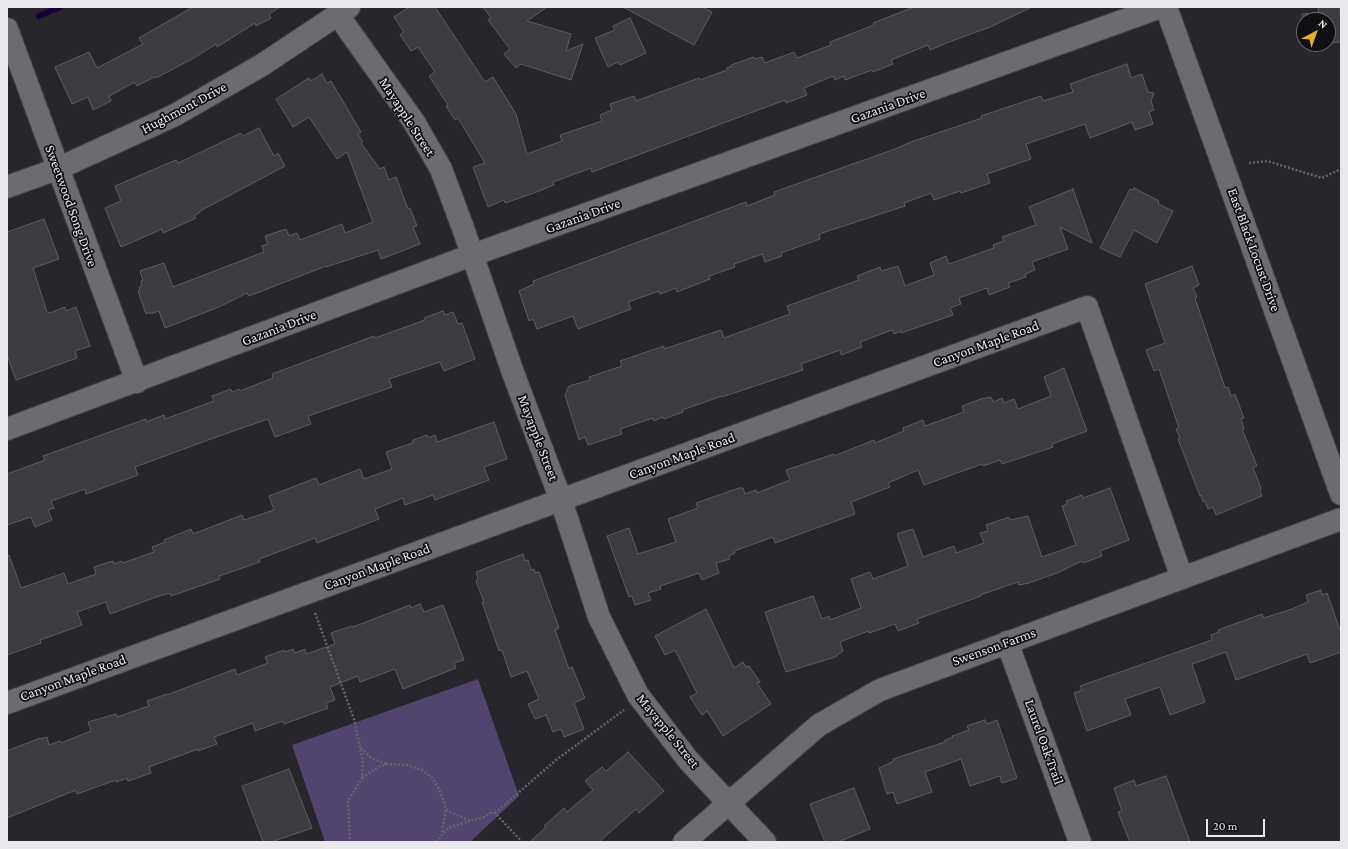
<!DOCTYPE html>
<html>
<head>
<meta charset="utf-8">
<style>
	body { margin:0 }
	#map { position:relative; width:1348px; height:849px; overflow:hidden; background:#27262c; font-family:"Crimson Pro",serif }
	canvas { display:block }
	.frame { position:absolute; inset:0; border:8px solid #e9e8ec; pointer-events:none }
	.north { position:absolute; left:1296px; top:12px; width:40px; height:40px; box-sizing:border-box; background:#100f12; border:1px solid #676669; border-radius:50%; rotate:41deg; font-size:11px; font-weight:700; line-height:16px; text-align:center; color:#e9e8ec }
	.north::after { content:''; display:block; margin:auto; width:14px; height:18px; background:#dfb034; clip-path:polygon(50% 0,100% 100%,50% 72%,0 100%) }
	.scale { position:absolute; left:1206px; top:819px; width:59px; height:18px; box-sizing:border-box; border:2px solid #e9e8ec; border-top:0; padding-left:5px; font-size:12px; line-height:14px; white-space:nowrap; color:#e9e8ec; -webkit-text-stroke:3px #100f12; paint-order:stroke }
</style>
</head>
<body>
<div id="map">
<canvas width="1348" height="849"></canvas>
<div class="frame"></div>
<div class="north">N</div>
<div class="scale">20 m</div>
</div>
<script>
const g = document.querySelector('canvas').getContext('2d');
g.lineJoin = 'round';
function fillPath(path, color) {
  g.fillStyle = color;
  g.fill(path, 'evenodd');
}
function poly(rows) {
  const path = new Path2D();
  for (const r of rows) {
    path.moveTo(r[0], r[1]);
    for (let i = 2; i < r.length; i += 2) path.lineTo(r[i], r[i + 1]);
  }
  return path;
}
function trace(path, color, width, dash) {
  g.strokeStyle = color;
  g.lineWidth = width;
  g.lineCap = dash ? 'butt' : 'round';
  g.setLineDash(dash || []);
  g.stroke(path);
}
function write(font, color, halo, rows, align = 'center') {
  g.font = font + ' "Crimson Pro",serif';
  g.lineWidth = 3.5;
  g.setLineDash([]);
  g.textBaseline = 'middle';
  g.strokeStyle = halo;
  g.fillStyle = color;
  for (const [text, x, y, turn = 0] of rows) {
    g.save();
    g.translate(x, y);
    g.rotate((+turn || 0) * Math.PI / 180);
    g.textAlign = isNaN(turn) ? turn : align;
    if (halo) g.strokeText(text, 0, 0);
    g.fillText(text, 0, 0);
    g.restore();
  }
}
const green = poly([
	[478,679,519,796,470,842,325,842,292,745]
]);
const stream = poly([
	[39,16,60,7]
]);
const building = poly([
	[193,7,280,7,269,14,271,18,256,26,255,23,217,47,216,44,192,59,158,77,152,78,137,86,135,82,109,96,111,101,93,110,88,97,72,104,55,67,89,52,97,68,143,44,139,38,193,7],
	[409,7,435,7,485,82,493,77,516,114,527,154,562,141,560,135,602,121,600,115,612,110,610,104,634,96,636,101,699,78,700,80,727,70,727,68,732,66,731,65,754,57,755,59,762,57,765,63,794,52,797,58,831,45,830,42,874,25,873,23,914,7,1032,7,990,27,949,42,930,50,928,45,891,60,893,64,873,72,872,70,845,80,844,76,835,80,833,76,804,88,807,95,786,103,785,100,611,165,592,172,591,168,553,182,554,185,534,193,505,203,504,200,488,207,473,167,485,163,458,118,455,120,446,106,448,105,429,76,435,72,418,47,411,51,400,35,404,32,394,17,409,7],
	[483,7,547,7,527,21,571,34,566,51,583,44,571,80,521,64,516,68,504,54,510,49,488,20,491,18,483,7],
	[623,7,702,7,712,12,694,45,623,7],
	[1318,7,1340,7,1341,42,1328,43,1328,20,1304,20,1304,44,1311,44,1304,45,1302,14,1319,13,1318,7],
	[630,18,646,53,620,65,618,62,608,67,595,38,615,30,613,26,630,18],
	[1127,64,1131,78,1142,74,1148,92,1154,93,1151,101,1154,110,1149,112,1153,124,1135,130,1132,122,1090,138,1085,124,1026,144,1031,159,987,174,990,183,961,193,960,191,934,200,931,193,904,203,905,206,822,233,819,235,820,239,781,253,782,256,765,262,762,254,734,264,735,267,709,276,710,279,677,292,676,288,660,294,659,291,628,302,631,309,578,329,573,316,537,329,533,319,529,321,519,291,534,284,533,281,746,202,747,206,775,195,774,192,895,149,911,142,982,118,981,116,1041,96,1043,101,1073,92,1070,84,1127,64],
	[322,74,327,83,331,81,361,132,358,134,363,142,361,143,380,169,384,167,389,180,396,177,408,209,410,208,417,226,413,227,420,244,381,259,378,250,326,267,326,266,249,296,247,293,219,307,165,328,159,311,150,314,150,312,146,314,138,291,140,290,139,287,142,286,141,281,143,280,140,271,164,263,173,287,264,252,262,246,268,244,265,236,286,229,289,236,297,233,300,240,342,224,345,233,373,222,347,152,337,159,309,117,293,127,276,99,309,78,311,81,322,74],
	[259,128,274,156,278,153,285,166,200,211,200,212,194,216,196,218,163,233,162,229,121,247,105,208,121,201,115,186,176,160,178,163,241,133,243,136,259,128],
	[1134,188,1159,201,1158,204,1173,211,1157,243,1134,230,1120,257,1100,248,1130,189,1133,190,1134,188],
	[1073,189,1092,243,1060,227,1068,249,1032,262,1035,270,1025,274,1026,277,1008,283,1010,287,989,295,987,288,959,298,961,304,950,308,953,315,901,333,901,331,894,334,892,330,860,342,862,347,841,355,840,350,801,364,803,370,722,397,722,396,682,410,683,412,664,419,663,417,654,421,653,418,620,429,622,434,588,445,585,437,579,440,565,395,569,386,590,380,589,377,622,366,620,361,664,346,664,349,721,330,724,338,790,314,787,306,859,280,857,276,880,267,881,271,898,266,905,286,934,275,930,263,946,256,949,264,994,248,993,245,1004,241,1002,237,1036,225,1029,207,1073,189],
	[44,219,59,259,33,268,47,312,50,313,65,307,66,311,76,307,90,346,75,351,77,358,16,380,7,355,7,232,44,219],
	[1192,266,1199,285,1193,288,1197,297,1195,298,1225,388,1228,387,1231,396,1235,394,1244,418,1241,419,1244,429,1242,429,1257,466,1253,468,1261,488,1260,491,1262,496,1216,515,1213,507,1208,509,1205,501,1203,502,1201,495,1200,496,1178,439,1180,438,1176,429,1179,428,1159,369,1154,371,1146,350,1165,343,1145,284,1192,266],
	[443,311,445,315,453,312,458,324,462,323,475,359,444,371,440,362,389,379,392,387,308,416,311,424,275,437,268,419,219,436,135,467,138,475,86,494,85,489,51,501,54,508,48,510,52,520,35,527,31,517,7,525,7,474,45,460,43,456,146,419,146,422,164,415,165,419,214,401,212,396,231,389,232,392,239,389,240,391,273,378,272,374,374,336,375,338,425,320,424,318,443,311],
	[1064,368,1087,431,1052,444,1053,447,1002,464,1000,460,983,466,982,464,924,485,918,470,888,483,890,487,851,502,855,514,775,543,773,537,734,551,735,553,729,556,730,559,716,563,719,573,702,580,699,573,660,586,661,589,648,593,651,600,635,605,632,596,629,597,607,536,629,528,638,554,676,542,668,519,698,508,696,503,739,488,743,488,745,494,756,490,757,493,790,480,786,470,834,454,834,456,874,440,875,443,904,431,903,428,923,420,925,426,964,412,962,406,981,399,991,397,993,402,1002,398,1004,403,1014,399,1018,409,1051,396,1044,377,1064,368],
	[494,422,507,459,484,467,489,480,435,500,433,495,405,505,403,498,375,509,379,519,317,543,315,538,259,559,260,562,219,576,220,579,171,596,170,593,156,597,110,614,106,602,77,612,82,625,40,640,41,643,7,655,7,556,9,555,21,588,64,573,68,584,96,574,94,567,113,561,114,564,122,561,123,563,154,552,152,547,165,542,164,540,191,529,193,534,242,515,244,520,274,510,269,496,316,478,319,485,360,469,364,479,392,469,386,452,413,443,413,440,427,435,428,438,435,435,437,442,494,422],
	[1110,488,1129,540,1100,551,1102,556,1083,563,1082,561,1057,573,1029,583,1019,585,1018,582,980,595,981,596,917,619,919,623,898,631,895,624,869,633,868,631,840,642,843,651,835,657,786,672,765,612,813,596,822,619,829,616,830,620,861,608,851,579,870,572,873,579,908,566,897,534,913,529,923,557,954,546,956,553,984,543,980,533,988,531,986,525,1009,517,1010,520,1028,516,1042,557,1076,545,1062,506,1067,504,1066,501,1082,495,1083,498,1110,488],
	[523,554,525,561,528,560,531,570,534,569,535,573,539,572,559,628,555,630,569,669,572,667,585,698,574,703,584,729,564,737,561,729,553,732,546,715,535,719,528,704,539,699,527,671,511,677,502,650,499,651,482,602,484,602,476,581,478,578,476,572,523,554],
	[1321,590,1322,595,1327,593,1341,633,1341,652,1310,663,1307,654,1236,680,1226,652,1192,664,1205,702,1170,715,1160,687,1125,699,1131,715,1087,731,1074,693,1082,690,1080,686,1212,640,1211,635,1219,632,1218,630,1262,614,1264,618,1292,609,1308,602,1306,595,1321,590],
	[420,604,424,612,443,605,464,660,454,663,456,668,403,689,395,669,360,682,358,676,330,687,335,700,326,703,328,708,284,724,283,721,255,731,253,723,214,737,217,744,198,751,198,749,149,767,151,773,128,781,127,778,116,782,116,780,77,794,76,790,7,818,7,751,40,738,40,739,47,737,49,745,60,741,61,743,91,731,88,722,116,714,117,717,149,706,147,701,167,694,167,695,235,669,237,675,268,663,265,657,284,650,285,652,293,649,295,653,305,649,306,654,335,644,331,633,352,626,353,627,410,605,411,608,420,604],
	[706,609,734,668,743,662,746,667,749,666,760,682,757,683,771,704,723,736,707,711,702,715,690,697,697,693,675,650,665,655,655,636,706,609],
	[985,720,987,724,997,720,1017,778,1002,783,1000,776,970,786,961,759,925,772,932,792,897,804,893,792,887,794,879,768,894,761,893,759,945,742,945,740,953,737,952,736,969,730,967,726,985,720],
	[628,752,664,791,639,813,636,809,599,842,530,842,546,827,544,826,564,808,567,812,593,790,585,781,602,767,606,771,628,752],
	[289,769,312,828,271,842,263,842,242,786,289,769],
	[1166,776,1190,842,1130,842,1118,812,1122,811,1114,788,1134,780,1136,786,1166,776],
	[854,788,870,829,838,842,825,842,810,804,854,788]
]);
const path = poly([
	[1249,163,1267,161,1322,178,1341,169],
	[315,613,354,719,362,757,363,768,362,778,348,801,350,842],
	[361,748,371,758,386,764],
	[362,778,378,767,387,764,407,765,422,770,432,778,438,787,446,808,448,811,470,821,485,817,490,813,495,813,522,842],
	[495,813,556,760,624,710],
	[442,832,446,809],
	[436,842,448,828,470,821]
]);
const minor = poly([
	[1166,7,1341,494],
	[338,15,414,122,441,169,463,228,512,370,561,500,599,617,638,695,689,761,765,842],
	[7,29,137,382],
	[7,187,57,169,175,115,262,65,349,7],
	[7,429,456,261,1161,7],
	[1007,642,1080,842],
	[7,703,1087,307,1182,578],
	[684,842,819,725,880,690,1341,519]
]);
const streetNames = [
	["Gazania Drive",888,106,-20],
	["Hughmont Drive",184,108,-28],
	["Mayapple Street",407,117,57],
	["Sweetwood Song Drive",71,206,70],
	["Gazania Drive",583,216,-20],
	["East Black Locust Drive",1254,250,70],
	["Gazania Drive",279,328,-21],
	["Canyon Maple Road",986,344,-20],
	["Mayapple Street",538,438,69],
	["Canyon Maple Road",682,456,-20],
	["Canyon Maple Road",377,567,-20],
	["Swenson Farms",994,647,-20],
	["Canyon Maple Road",73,678,-20],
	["Mayapple Street",668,731,51],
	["Laurel Oak Trail",1044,742,70]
];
fillPath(green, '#51456f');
trace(stream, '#190038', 6);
fillPath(building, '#3d3b42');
trace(building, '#5e5d64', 1);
trace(minor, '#444348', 24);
trace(path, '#66656b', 2.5, [2, 2]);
trace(minor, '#6c6b72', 22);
write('14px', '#e9e8ec', '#100f12', streetNames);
</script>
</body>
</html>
